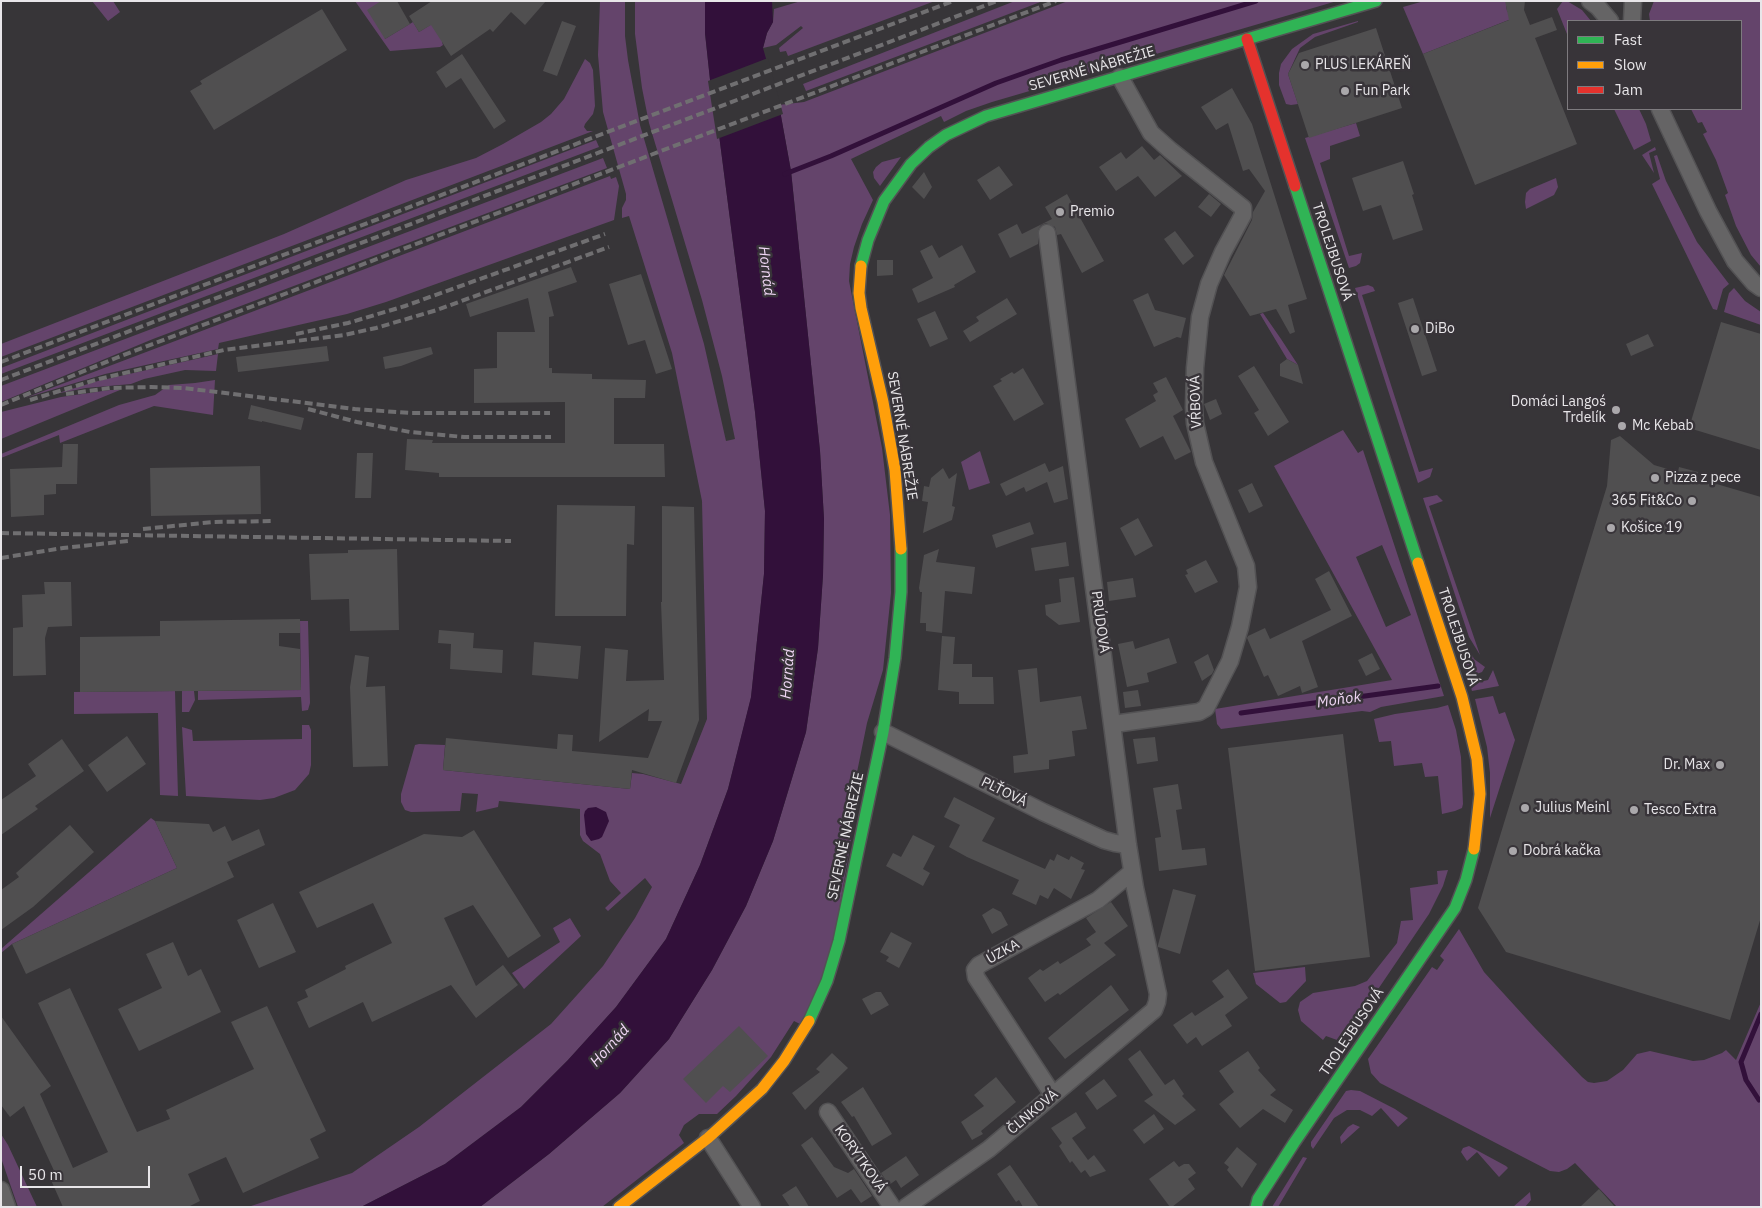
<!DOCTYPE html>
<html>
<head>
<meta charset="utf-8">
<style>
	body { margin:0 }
	#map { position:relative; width:1762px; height:1208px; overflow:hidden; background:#373538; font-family:"IBM Plex Sans",sans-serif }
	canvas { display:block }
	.frame { position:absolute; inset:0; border:2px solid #e8e6e9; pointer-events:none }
	.legend { position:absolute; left:1567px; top:20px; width:175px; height:90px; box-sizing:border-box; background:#383439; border:1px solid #7e7b7f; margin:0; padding:6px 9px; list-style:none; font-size:15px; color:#e8e6e9 }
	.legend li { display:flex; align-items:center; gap:10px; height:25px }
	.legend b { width:25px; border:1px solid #7e7b7f }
	.scale { position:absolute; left:20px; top:1166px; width:130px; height:22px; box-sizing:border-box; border:2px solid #e8e6e9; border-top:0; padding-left:6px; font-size:15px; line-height:18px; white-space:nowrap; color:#e8e6e9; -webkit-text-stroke:4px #383439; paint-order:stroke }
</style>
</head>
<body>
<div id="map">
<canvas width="1762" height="1208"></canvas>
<div class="frame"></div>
<ul class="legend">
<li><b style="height:6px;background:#30b455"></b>Fast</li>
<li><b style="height:6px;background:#ff9f0a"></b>Slow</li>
<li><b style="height:6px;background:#e5322d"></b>Jam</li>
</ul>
<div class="scale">50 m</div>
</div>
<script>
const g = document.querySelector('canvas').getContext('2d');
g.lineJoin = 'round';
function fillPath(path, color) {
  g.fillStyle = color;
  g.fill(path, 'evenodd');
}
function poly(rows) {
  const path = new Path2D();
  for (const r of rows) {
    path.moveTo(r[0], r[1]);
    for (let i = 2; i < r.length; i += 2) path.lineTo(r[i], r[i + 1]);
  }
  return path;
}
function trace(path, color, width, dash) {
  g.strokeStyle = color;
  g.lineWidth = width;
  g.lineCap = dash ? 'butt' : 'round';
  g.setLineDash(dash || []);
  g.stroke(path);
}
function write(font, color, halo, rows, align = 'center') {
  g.font = font + ' "IBM Plex Sans",sans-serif';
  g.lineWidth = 5;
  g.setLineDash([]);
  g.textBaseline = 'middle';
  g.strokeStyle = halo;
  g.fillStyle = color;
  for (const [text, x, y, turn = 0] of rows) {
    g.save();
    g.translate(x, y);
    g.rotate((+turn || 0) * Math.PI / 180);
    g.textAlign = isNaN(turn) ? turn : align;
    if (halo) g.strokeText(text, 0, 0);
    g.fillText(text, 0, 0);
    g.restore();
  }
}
const green = poly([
	[92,1,113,1,120,12,108,21],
	[355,1,381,1,385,39,413,22,419,32,464,4,442,42,443,45,440,47,390,51],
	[600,1,625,1,625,36,628,60,640,125,704,344,726,441,735,439,722,376,702,300,649,123,642,88,635,34,635,1,705,1,705,33,711,89,718,127,755,412,765,511,764,574,751,698,728,789,700,865,666,939,616,1007,568,1060,521,1107,445,1164,361,1207,248,1207,352,1173,419,1127,551,1024,603,966,635,918,652,887,645,878,608,911,605,908,621,893,610,881,600,854,583,841,580,835,580,809,499,801,498,807,476,812,478,794,462,793,460,811,411,812,405,810,401,802,401,794,415,745,419,744,445,745,443,770,630,789,632,773,643,774,681,784,707,719,702,501,672,353,629,216,622,218,622,208,626,200,626,194,603,112,598,55],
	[801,1,935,1,788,56,786,51,780,52,779,48,803,28,801,26,776,45,763,48,767,33,773,22,774,9],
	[1015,1,1043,1,806,91,803,84],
	[1068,1,1337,1,992,102,966,111,944,122,941,116,851,159,873,200,862,224,854,247,850,264,849,281,882,448,890,515,891,593,883,670,867,723,853,792,851,841,827,981,806,1027,794,1021,771,1057,736,1096,717,1114,699,1114,684,1125,679,1135,684,1143,602,1207,480,1207,549,1154,620,1093,669,1039,712,970,746,906,773,841,806,732,818,648,823,575,824,519,820,451,791,171,779,105,804,102],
	[1424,1,1508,1,1506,5,1507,11,1516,17,1423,54,1403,7],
	[1563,1,1567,1,1582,10,1591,21,1568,21,1567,34,1557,9],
	[1654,1,1761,1,1761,267,1751,255,1736,226,1725,195,1728,193,1716,160,1703,134,1707,132,1702,122,1698,123,1691,109,1741,109,1741,21,1650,21,1649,14],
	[1358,21,1358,22,1315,37,1300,48,1288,74,1298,104,1291,105,1286,104,1279,85,1279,73,1281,64,1292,49,1313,34],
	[585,59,590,63,593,70,595,106,593,114,585,124,584,127,587,131,593,131,1,357,1,344,284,234,406,180,476,158,503,144,541,122,551,114,564,99],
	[1614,109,1639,109,1646,124,1651,141,1634,150],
	[1356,123,1360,136,1330,146,1330,159,1320,163,1349,256,1362,253,1360,263,1356,266,1349,268,1305,138],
	[596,140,599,147,1,374,1,368],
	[1655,147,1656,150,1649,153,1654,173,1642,155],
	[1657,155,1666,181,1697,242,1729,284,1723,289,1717,310,1713,309,1652,184,1660,179,1654,156],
	[901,157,880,186,874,178,873,172,876,167,882,162],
	[603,158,607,168,153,339,1,402,1,386],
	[610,176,611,179,616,177,619,186,614,220,386,302,347,314,219,343,218,349,105,374,25,398],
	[1556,178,1558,187,1554,195,1526,209,1525,202,1526,193,1530,189],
	[1368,285,1373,287,1375,291,1362,295,1419,472,1433,468,1430,477,1418,483,1355,288],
	[1734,288,1745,301,1761,312,1761,325,1724,312,1729,293],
	[1263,313,1281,339,1298,365,1287,359,1260,314],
	[218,354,216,371,185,370,144,379,131,384,86,388,55,394,98,381],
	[215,380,213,415,154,406,60,443,59,435,1,458,1,454,119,405,155,395,169,385,195,383],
	[110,390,120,390,1,439,1,412,61,397],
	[1343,430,1358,453,1363,450,1444,696,1381,707,1370,712,1362,711,1221,729,1217,724,1215,709,1392,680,1274,466],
	[1382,545,1411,615,1386,627,1356,557],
	[980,451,990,483,969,490,961,462],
	[1437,495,1443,501,1429,506,1480,655,1469,637,1423,498],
	[300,621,308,621,310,703,308,710,302,711,301,697,198,700,198,691,301,690],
	[1465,641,1474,659,1485,667,1482,672,1477,674,1479,682,1488,680,1493,670,1499,686,1472,691,1464,666],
	[175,691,178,796,160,795,158,713,74,714,74,692],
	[182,691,194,691,195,700,189,712,182,712],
	[1493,696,1499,714,1505,712,1515,740,1490,818,1490,773,1487,747,1475,699],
	[1448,705,1456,730,1461,757,1463,804,1462,808,1455,811,1442,814,1438,776,1425,777,1422,763,1394,766,1391,741,1379,742,1374,719,1395,714,1437,708],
	[302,725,309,725,311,730,311,765,309,774,295,790,274,798,260,800,186,796,182,727,192,730,193,741,302,739],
	[151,818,155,821,177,868,12,944,1,953,1,949],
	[1448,870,1443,886,1429,914,1347,1035,1344,1038,1337,1040,1326,1036,1323,1040,1301,1021,1298,1010,1300,1002,1313,993,1355,986,1367,981,1397,943,1401,921,1413,920,1410,888,1438,884,1437,871],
	[570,918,581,936,524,989,512,973,560,942,553,928],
	[1459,929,1484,972,1535,1028,1582,1077,1588,1082,1594,1083,1607,1081,1623,1070,1637,1054,1650,1051,1693,1061,1704,1060,1722,1053,1726,1050,1736,1060,1761,1002,1761,1207,1617,1207,1575,1163,1567,1169,1559,1172,1550,1171,1380,1083,1371,1073,1368,1059,1432,967,1437,970,1444,960,1440,956],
	[1305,967,1306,981,1286,1002,1280,1003,1256,984,1253,973],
	[1351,1090,1360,1091,1395,1109,1408,1118,1398,1127,1381,1108,1372,1116,1360,1110,1347,1110,1334,1118,1313,1149,1311,1146,1311,1142,1346,1091],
	[1353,1124,1360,1127,1341,1144,1340,1137,1348,1127],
	[1,1134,8,1145,37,1207,18,1207,1,1158],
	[1469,1146,1506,1166,1508,1168,1499,1177,1477,1152,1467,1161,1461,1152,1463,1148],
	[1303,1157,1307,1158,1278,1207,1272,1207],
	[1530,1192,1531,1200,1525,1207,1513,1207]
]);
const water = poly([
	[705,1,772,1,773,22,767,33,763,48,779,105,791,171,820,451,824,519,823,575,818,648,806,732,773,841,746,906,712,970,669,1039,620,1093,549,1154,480,1207,361,1207,445,1164,521,1107,568,1060,616,1007,666,939,700,865,728,789,751,697,764,574,765,511,755,412,718,127,711,89,705,33],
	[596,807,606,812,609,821,602,837,599,839,591,841,586,834,584,815,585,811,588,808]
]);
const pier = poly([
	[768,58,783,114,717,139,708,81]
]);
const stream = poly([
	[785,174,831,156,996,83,1061,60,1256,1],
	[1241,713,1438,686],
	[1759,1100,1746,1080,1741,1062,1761,1014]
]);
const building = poly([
	[381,1,397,1,410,24,385,39,367,10],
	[432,1,546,1,525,25,511,12,493,32,490,29,451,56,431,25,419,32,409,16],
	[1505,1,1525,1,1524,10,1530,25,1552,17,1557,30,1535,38,1577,144,1475,185,1423,54,1509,20],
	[322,9,347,50,214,130,190,91,202,84,200,81],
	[562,21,576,26,557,76,543,71],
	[1376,28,1402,108,1309,138,1288,74,1299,53],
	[462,54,506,121,494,129,461,78,446,88,436,72],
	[1232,88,1252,124,1307,299,1288,305,1295,332,1290,334,1276,309,1250,316,1224,275,1252,220,1253,212,1265,191,1249,169,1243,171,1228,123,1216,130,1201,107],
	[1142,146,1154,160,1160,155,1182,176,1155,197,1138,176,1116,191,1099,167,1121,152,1126,159],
	[1403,161,1414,194,1412,195,1423,230,1393,240,1381,205,1363,211,1352,178],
	[999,166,1013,185,990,200,977,180],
	[924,172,932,187,924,199,912,187],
	[1067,194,1104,261,1082,273,1061,234,1057,235,1055,227,1046,223,1041,225,1038,230,1038,244,1010,258,998,234,1017,224,1022,234,1052,219,1045,207],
	[1209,194,1221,204,1211,217,1198,207],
	[1175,231,1194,256,1183,265,1164,239],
	[932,245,939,258,962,245,976,272,954,285,955,287,918,303,912,289,933,278,920,251],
	[877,260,893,260,893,275,877,276],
	[571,267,577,282,548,292,554,316,549,317,549,368,552,368,552,373,592,374,592,379,646,380,645,398,614,398,614,444,664,444,665,477,439,477,439,473,405,470,407,439,433,440,432,443,565,443,565,402,474,403,474,369,497,368,497,332,535,332,528,298,470,317,466,304],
	[641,274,672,369,656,374,645,340,628,345,609,284],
	[1148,293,1155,310,1186,318,1181,338,1177,337,1154,347,1133,300],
	[1007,298,1017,314,970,342,963,331,979,321,976,317],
	[1413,298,1437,371,1422,376,1398,303],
	[935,311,948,339,930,347,917,319],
	[1721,322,1761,334,1761,450,1689,428],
	[1648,334,1654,346,1631,356,1626,344],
	[327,346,329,361,238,372,236,357],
	[431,347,433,354,401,366,385,369,383,357],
	[1287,359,1298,365,1303,384,1280,376,1280,364],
	[1254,366,1289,422,1268,436,1254,413,1259,410,1238,376],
	[1023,368,1044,404,1014,421,993,386,1002,381,1000,379,1012,372,1014,374],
	[1166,377,1183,410,1173,416,1191,452,1175,460,1163,436,1140,448,1125,419,1156,401,1153,395,1158,392,1153,383],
	[1216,399,1222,414,1210,420,1204,404],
	[251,405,304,418,301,430,262,421,262,422,248,419],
	[1620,436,1654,465,1678,472,1679,467,1698,472,1696,478,1761,497,1761,917,1730,1020,1506,952,1478,908,1607,486,1611,440],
	[63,444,78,444,77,484,56,484,56,494,44,495,44,515,11,517,10,469,62,467],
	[357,453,373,453,371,498,355,498],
	[1045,463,1049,472,1063,466,1068,499,1054,503,1047,482,1026,492,1024,487,1006,496,1000,484],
	[260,466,261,514,151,516,150,468],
	[943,468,949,479,957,473,952,506,955,507,952,520,923,533,928,502,922,501,924,486,929,487,931,478],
	[1252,483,1263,506,1249,513,1238,490],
	[557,505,635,506,634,545,627,544,626,616,555,616],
	[662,506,694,507,699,720,676,783,632,770,630,789,443,770,446,738,557,749,558,734,573,735,572,751,648,758,662,721,648,721,649,709,599,742,605,648,628,650,626,681,664,680,661,602,662,602],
	[1138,518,1153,546,1135,556,1120,528],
	[1030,522,1034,534,996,548,992,535],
	[1066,542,1069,566,1035,571,1031,548],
	[397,549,399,630,350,631,349,599,311,600,309,554,348,553,348,550],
	[939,549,936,562,975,567,972,594,945,591,942,633,926,631,926,623,920,623,922,592,920,592,919,588,924,555],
	[1206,560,1218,582,1195,593,1185,575,1188,574,1186,570],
	[1329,571,1352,616,1302,641,1318,687,1302,693,1300,686,1278,696,1268,675,1264,677,1247,638,1248,636,1265,628,1270,639,1331,610,1315,579],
	[1074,577,1080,622,1059,625,1046,615,1045,605,1061,602,1059,579],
	[1133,578,1136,597,1109,601,1107,582],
	[44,582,71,582,72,626,48,627,45,638,46,675,13,676,13,628,23,627,22,595,45,594],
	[300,619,300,633,279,633,279,646,300,649,301,690,80,692,80,637,160,636,160,621],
	[439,630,474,633,473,648,503,650,502,673,450,669,451,644,438,643],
	[942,636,955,637,953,664,972,664,972,677,993,677,994,704,959,704,959,692,938,690],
	[1169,638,1177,663,1147,673,1149,682,1127,687,1118,644,1133,641,1135,649],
	[534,642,581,646,578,679,532,675],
	[1372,653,1380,669,1366,676,1358,660],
	[1208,654,1214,670,1212,674,1202,681,1194,662],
	[355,655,369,657,366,687,385,686,388,766,353,767,350,687],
	[1037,668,1040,702,1081,696,1087,729,1072,731,1075,756,1049,760,1049,769,1014,773,1013,756,1028,754,1018,670],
	[1138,690,1141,706,1125,708,1123,692],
	[1343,734,1370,957,1255,971,1228,748],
	[127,736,146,764,107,792,88,765],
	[1155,737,1158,761,1137,764,1133,739],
	[62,739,84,771,35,806,38,809,1,835,1,800,36,776,28,764],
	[1178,784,1182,809,1176,810,1182,850,1205,848,1207,865,1159,871,1155,838,1161,837,1153,788],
	[954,797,995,818,982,841,1045,869,1050,859,1054,861,1057,854,1069,860,1071,856,1084,863,1081,869,1085,870,1071,899,1054,888,1048,899,1040,895,1036,905,1012,894,1019,880,967,857,949,847,960,825,944,817],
	[155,821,209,824,213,832,225,826,232,841,259,829,265,845,227,862,234,877,26,974,12,944,177,868],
	[70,825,94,852,33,907,1,930,1,890,19,877,16,873],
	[474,830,541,936,508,958,473,905,444,918,476,986,503,965,518,985,476,1018,451,985,372,1022,363,1002,309,1028,297,1002,308,997,305,990,346,969,345,966,392,943,373,903,317,928,299,892,424,834,462,837],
	[913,835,935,846,923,869,930,873,923,886,886,866,893,853,901,857],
	[1173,889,1196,895,1180,954,1158,947,1158,945],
	[1111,902,1128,926,1104,943,1116,955,1060,995,1058,993,1045,1002,1028,978,1040,969,1043,971,1058,961,1060,964,1091,945,1086,939,1096,932,1086,918],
	[273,903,296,952,259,968,237,920],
	[993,908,1001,912,1008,925,992,934,982,915],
	[891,932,912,943,899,968,886,961,889,957,880,952],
	[173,942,188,976,201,969,221,1012,139,1051,118,1009,162,988,146,954],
	[1228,969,1248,998,1225,1015,1232,1026,1202,1046,1196,1037,1187,1044,1173,1025,1192,1012,1195,1016,1224,997,1212,981],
	[1111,985,1129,1010,1065,1059,1048,1038],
	[70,988,137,1132,170,1119,166,1110,254,1069,231,1022,267,1006,326,1131,310,1139,319,1158,243,1193,226,1157,188,1174,200,1201,188,1207,63,1207,50,1178,56,1175,24,1106,10,1117,1,1105,1,1016,51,1086,40,1094,73,1168,108,1152,38,1003],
	[876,992,881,992,889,1005,871,1015,862,999],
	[739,1026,768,1056,730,1092,723,1086,706,1103,683,1079],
	[1140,1050,1165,1085,1174,1079,1184,1094,1182,1096,1196,1110,1175,1125,1144,1101,1153,1095,1128,1059],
	[1248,1051,1260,1068,1258,1070,1276,1090,1270,1095,1293,1110,1285,1123,1263,1109,1240,1128,1219,1104,1234,1092,1219,1071],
	[832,1053,848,1068,805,1110,792,1093,820,1072,816,1069],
	[996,1077,1016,1102,981,1131,983,1134,972,1140,961,1122,984,1106,974,1095],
	[1104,1079,1117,1096,1097,1110,1085,1093],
	[863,1087,892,1134,872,1146,854,1116,852,1117,841,1102],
	[1076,1112,1086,1128,1072,1138,1088,1160,1094,1155,1106,1171,1090,1177,1085,1170,1081,1173,1072,1161,1070,1163,1059,1146,1062,1143,1051,1128],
	[1154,1114,1164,1129,1144,1144,1133,1130],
	[812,1137,834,1167,848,1173,854,1169,872,1196,861,1203,851,1189,837,1198,801,1145],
	[1237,1147,1257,1164,1242,1188,1227,1170,1229,1167,1224,1163],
	[906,1156,919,1175,901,1188,896,1180,889,1185,881,1173],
	[1174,1161,1179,1167,1184,1164,1189,1164,1196,1173,1188,1179,1195,1189,1172,1207,1170,1207,1149,1179],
	[1010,1165,1039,1207,1023,1207,1019,1200,1016,1202,997,1174],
	[796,1186,805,1200,809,1207,790,1207,782,1195],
	[1599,1189,1615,1207,1580,1207]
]);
const street = poly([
	[1590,1,1598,7,1610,21],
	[1632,21,1633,1],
	[1660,109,1708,211,1735,261,1754,283,1761,288],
	[1114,724,1199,712,1206,708,1230,661,1240,627,1248,587,1246,566,1204,462,1195,423,1194,407,1195,368,1200,317,1209,284,1223,252,1243,215,1243,208,1170,150,1151,133,1120,77],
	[883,732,1043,812,1104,840,1115,843,1128,845],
	[1053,1095,976,977,975,970,979,965,1098,900,1132,872],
	[828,1112,892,1207],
	[708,1138,752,1207],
	[1,1190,7,1207],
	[906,1207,989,1149,1154,1010,1157,1002,1158,994,1135,888,1128,845,1047,233]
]);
const fast = poly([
	[1295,186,1418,563],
	[861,266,868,240,884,201,911,164,929,147,946,135,986,116,1376,1],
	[809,1021,827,981,839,941,883,732,895,658,901,592,901,549],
	[1256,1207,1258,1199,1294,1143,1455,908,1466,880,1474,849]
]);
const slow = poly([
	[861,266,859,293,861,308,883,402,895,470,901,549],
	[1418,563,1462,697,1477,759,1480,794,1474,849],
	[619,1207,708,1138,762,1089,784,1061,809,1021]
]);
const jam = poly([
	[1247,39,1295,186]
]);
const rail = poly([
	[296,334,348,323,405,306,605,234],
	[1,362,953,1],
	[1,380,997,1],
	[66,394,110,388,151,387,184,388,355,409,410,413,550,413],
	[30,400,99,379,224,350,344,335,376,328,437,310,609,247],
	[1,405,116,358,1056,1],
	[308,409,357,422,410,432,464,437,551,437],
	[143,529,214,522,273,521],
	[1,533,511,541],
	[1,558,63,548,128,541]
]);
const markers = [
	[1305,65,5,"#aaa8ab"],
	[1345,91,5,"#aaa8ab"],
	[1060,212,5,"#aaa8ab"],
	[1415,329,5,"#aaa8ab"],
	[1616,410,5,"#aaa8ab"],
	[1622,426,5,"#aaa8ab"],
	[1655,478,5,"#aaa8ab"],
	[1692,501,5,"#aaa8ab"],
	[1611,528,5,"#aaa8ab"],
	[1720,765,5,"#aaa8ab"],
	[1525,808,5,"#aaa8ab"],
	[1634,810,5,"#aaa8ab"],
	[1513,851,5,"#aaa8ab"]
];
const poiNames = [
	["PLUS LEKÁREŇ",1315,65],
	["Fun Park",1355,91],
	["Premio",1070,212],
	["DiBo",1425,329],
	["Domáci Langoś",1606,402,"right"],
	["Trdelík",1606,418,"right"],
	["Mc Kebab",1632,426],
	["Pizza z pece",1665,478],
	["365 Fit&Co",1682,501,"right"],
	["Košice 19",1621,528],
	["Dr. Max",1710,765,"right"],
	["Julius Meinl",1535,808],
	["Tesco Extra",1644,810],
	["Dobrá kačka",1523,851]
];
const streetNames = [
	["SEVERNÉ NÁBREŽIE",1092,69,-16],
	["TROLEJBUSOVÁ",1332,252,72],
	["VŔBOVÁ",1196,402,-92],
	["SEVERNÉ NÁBREŽIE",902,436,81],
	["PRÚDOVÁ",1100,622,82],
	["TROLEJBUSOVÁ",1458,637,72],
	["PLŤOVÁ",1004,792,26],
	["SEVERNÉ NÁBREŽIE",846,836,-78],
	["ÚZKA",1003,952,-29],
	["TROLEJBUSOVÁ",1352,1032,-56],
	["ČLNKOVÁ",1033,1112,-40],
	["KORÝTKOVÁ",860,1159,55]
];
const waterNames = [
	["Hornád",766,271,83],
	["Hornád",788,674,-86],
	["Moňok",1339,700,-8],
	["Hornád",610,1046,-48]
];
fillPath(green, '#64446b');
fillPath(water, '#32103a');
fillPath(pier, '#373538');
trace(stream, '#32103a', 5);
fillPath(building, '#504f50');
trace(street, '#535254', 19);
trace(fast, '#535254', 14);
trace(slow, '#535254', 14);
trace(jam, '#535254', 14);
trace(street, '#656465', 16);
trace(fast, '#30b455', 11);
trace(slow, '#ff9f0a', 11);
trace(jam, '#e5322d', 11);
trace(rail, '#706f71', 4, [8, 4]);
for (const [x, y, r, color] of markers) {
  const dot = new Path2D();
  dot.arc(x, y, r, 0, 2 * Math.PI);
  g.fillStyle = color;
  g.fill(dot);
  trace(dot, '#383439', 2);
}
write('14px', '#e8e6e9', '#383439', poiNames, 'left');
write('14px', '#e8e6e9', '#383439', streetNames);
write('italic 15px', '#f0d7f5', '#383439', waterNames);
</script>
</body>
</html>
